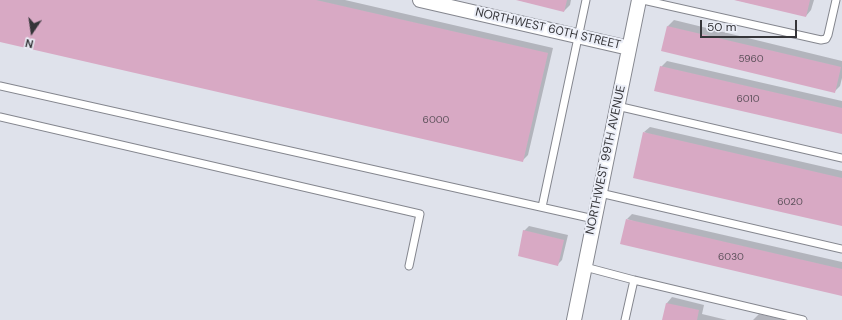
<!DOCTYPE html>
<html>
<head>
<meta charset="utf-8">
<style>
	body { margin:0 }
	#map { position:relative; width:842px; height:320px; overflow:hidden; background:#dfe2eb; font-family:"DM Sans",sans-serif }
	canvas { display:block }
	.north { position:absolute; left:12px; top:12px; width:40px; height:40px; -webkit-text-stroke:3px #eceff8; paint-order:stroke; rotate:193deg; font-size:11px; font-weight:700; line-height:16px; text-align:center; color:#353539 }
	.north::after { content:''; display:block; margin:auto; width:14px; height:18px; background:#353539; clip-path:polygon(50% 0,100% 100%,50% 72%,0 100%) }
	.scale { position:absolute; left:700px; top:20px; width:97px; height:18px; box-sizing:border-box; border:2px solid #353539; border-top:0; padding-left:5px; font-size:12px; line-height:14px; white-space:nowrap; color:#353539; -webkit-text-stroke:3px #eceff8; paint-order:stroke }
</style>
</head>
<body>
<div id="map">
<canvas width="842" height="320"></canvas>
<div class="north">N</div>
<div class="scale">50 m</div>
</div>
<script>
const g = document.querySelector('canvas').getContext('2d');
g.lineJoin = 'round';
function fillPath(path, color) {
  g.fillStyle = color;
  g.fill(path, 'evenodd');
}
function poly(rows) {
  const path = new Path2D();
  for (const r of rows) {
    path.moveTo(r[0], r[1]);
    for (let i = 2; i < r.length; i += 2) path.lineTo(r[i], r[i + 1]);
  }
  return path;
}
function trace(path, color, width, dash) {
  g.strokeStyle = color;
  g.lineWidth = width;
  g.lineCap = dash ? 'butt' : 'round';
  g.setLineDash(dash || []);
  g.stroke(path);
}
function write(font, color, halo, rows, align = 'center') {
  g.font = font + ' "DM Sans",sans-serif';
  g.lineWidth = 4;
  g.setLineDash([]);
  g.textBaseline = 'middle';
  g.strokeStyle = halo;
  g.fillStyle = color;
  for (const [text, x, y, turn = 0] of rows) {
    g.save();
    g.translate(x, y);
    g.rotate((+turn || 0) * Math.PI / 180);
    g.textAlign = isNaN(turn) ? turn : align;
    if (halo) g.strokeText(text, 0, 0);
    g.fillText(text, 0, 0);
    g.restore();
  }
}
const shadow = poly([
	[0,0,345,0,553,48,528,155,522,161,0,41],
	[518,0,571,0,570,5,564,11],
	[736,0,814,0,811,10,806,16],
	[674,20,842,61,842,78,840,86,834,92,662,50,668,26],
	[667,61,842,101,842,133,661,67],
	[650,127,842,171,842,225,644,132],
	[632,214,842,262,842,295,627,219],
	[529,226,568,235,562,260,557,265,524,231],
	[672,297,704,305,702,314,727,320,663,320,667,303],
	[759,314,786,320,753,320]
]);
const building = poly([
	[0,0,316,0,548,53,523,162,0,42],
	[516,0,567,0,564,12],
	[734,0,810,0,806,17],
	[667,26,841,67,835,93,661,51],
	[660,66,842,108,842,134,654,91],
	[643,132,842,178,842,226,633,178],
	[626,219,842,269,842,296,620,244],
	[523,230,564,240,558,266,518,256],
	[666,303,699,310,697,320,662,320]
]);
const lane = poly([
	[643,0,821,40,826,39,828,35,836,0],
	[0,86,594,219],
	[617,106,842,158],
	[0,117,420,214,409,266],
	[600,193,842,249],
	[542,207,586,0],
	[585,267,634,280,803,320],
	[625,320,634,280]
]);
const street = poly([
	[420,0,629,48],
	[574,320,639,0]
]);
const numberNames = [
	["5960",751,59],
	["6010",748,99],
	["6000",436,120],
	["6020",790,202],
	["6030",731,257]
];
const streetNames = [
	["NORTHWEST 60TH STREET",548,29,13],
	["NORTHWEST 99TH AVENUE",606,160,-78]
];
fillPath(shadow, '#0003');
fillPath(building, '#d8a9c4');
trace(lane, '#84868e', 9);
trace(street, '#84868e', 16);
trace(lane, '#fff', 7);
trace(street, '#fff', 14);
write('10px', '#5e525c', null, numberNames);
write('12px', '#353539', '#eceff8', streetNames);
</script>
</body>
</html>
